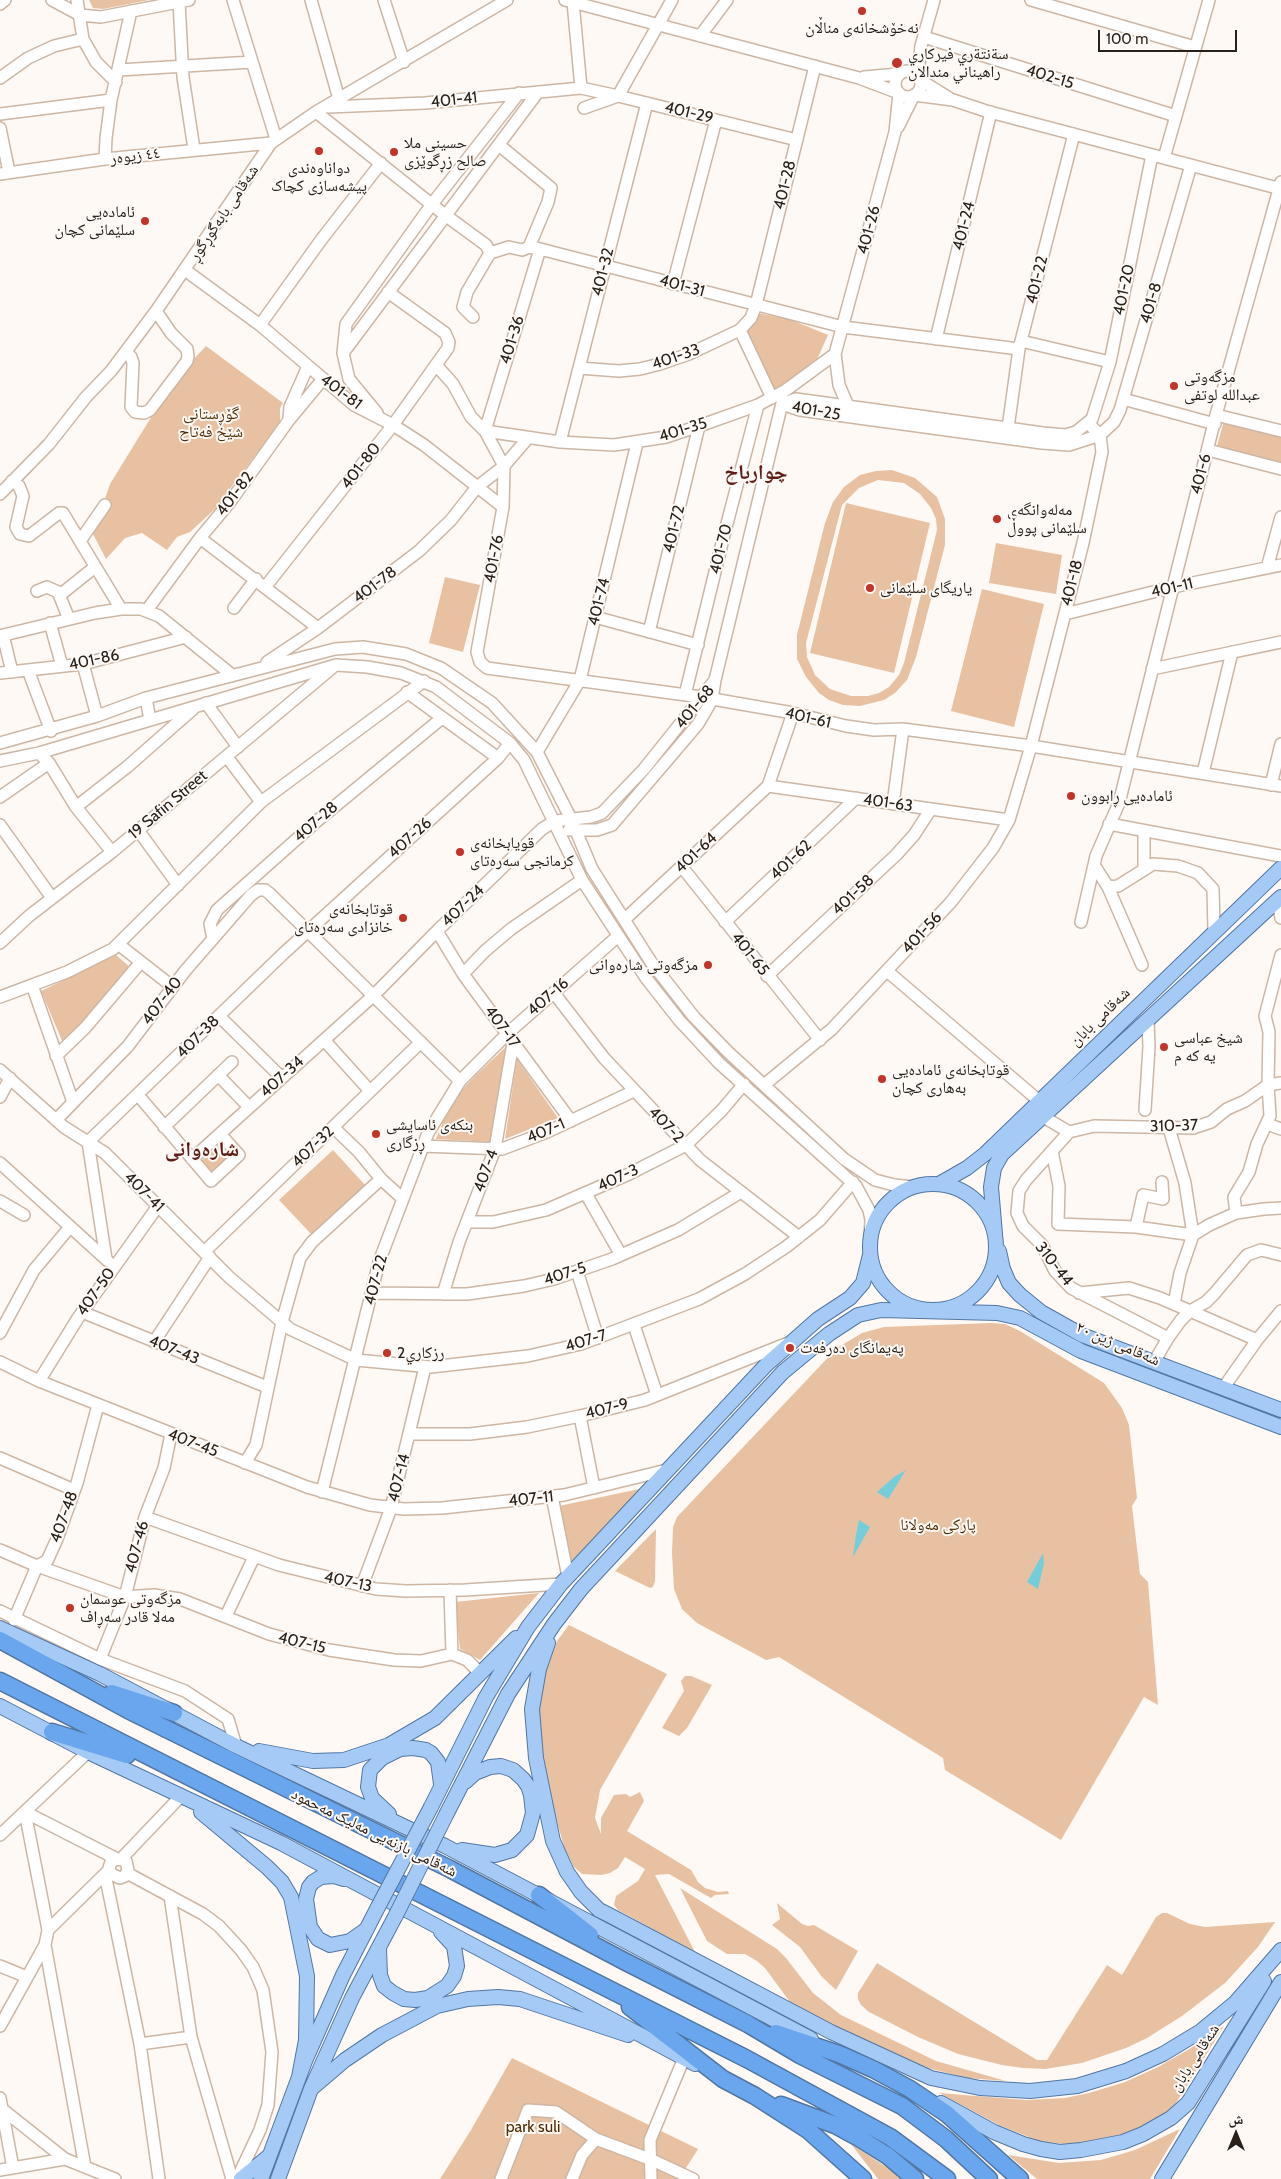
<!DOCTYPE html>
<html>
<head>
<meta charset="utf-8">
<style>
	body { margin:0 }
	#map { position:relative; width:1281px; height:2179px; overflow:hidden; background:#fef9f5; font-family:Cabin,"Noto Naskh Arabic",sans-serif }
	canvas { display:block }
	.north { position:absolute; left:1211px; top:2109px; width:50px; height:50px; -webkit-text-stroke:4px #fef9f5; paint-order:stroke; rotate:0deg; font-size:14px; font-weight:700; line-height:20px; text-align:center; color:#282019 }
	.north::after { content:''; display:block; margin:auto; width:18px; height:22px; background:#282019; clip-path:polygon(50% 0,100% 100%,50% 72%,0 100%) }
	.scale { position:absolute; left:1098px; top:30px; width:139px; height:22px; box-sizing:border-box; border:2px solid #282019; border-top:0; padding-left:6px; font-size:15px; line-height:18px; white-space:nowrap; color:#282019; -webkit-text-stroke:4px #fef9f5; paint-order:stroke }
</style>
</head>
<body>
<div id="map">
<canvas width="1281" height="2179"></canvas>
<div class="north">ش</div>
<div class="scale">100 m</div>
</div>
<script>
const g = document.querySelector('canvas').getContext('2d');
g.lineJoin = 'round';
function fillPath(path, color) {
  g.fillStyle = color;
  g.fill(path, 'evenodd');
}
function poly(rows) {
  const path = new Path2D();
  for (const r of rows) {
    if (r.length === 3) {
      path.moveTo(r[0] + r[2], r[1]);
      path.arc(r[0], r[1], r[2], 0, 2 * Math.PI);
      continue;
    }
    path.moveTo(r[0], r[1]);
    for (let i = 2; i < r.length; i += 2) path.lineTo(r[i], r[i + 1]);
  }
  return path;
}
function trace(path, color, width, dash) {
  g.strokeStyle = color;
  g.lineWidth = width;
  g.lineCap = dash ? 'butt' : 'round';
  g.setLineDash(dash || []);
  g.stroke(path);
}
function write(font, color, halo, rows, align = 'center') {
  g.font = font + ' Cabin,"Noto Naskh Arabic",sans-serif';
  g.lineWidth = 4;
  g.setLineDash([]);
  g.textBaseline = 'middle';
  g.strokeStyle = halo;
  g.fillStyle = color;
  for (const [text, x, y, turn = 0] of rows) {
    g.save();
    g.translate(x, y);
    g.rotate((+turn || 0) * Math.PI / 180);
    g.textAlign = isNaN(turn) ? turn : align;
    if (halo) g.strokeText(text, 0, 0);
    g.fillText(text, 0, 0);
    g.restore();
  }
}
const green = poly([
	[89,0,149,0,103,9,93,8],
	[757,313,789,319,828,335,814,366,773,394,742,331],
	[206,346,283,403,280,408,280,422,215,509,190,532,177,537,167,550,142,533,125,538,106,559,93,534,110,484,174,380],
	[1224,421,1281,436,1281,463,1217,446],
	[892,470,915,478,937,497,945,519,945,545,916,657,907,680,895,693,884,700,860,706,843,705,829,700,819,693,806,677,797,659,797,635,825,523,833,502,844,487,860,475,876,471],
	[878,480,904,483,920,494,931,508,936,519,937,530,904,663,899,675,889,687,879,693,868,696,851,696,830,689,815,675,807,657,806,643,842,505,859,488],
	[846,503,930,523,894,673,810,653],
	[996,543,1062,555,1056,594,989,583],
	[445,577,480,585,463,652,429,643],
	[982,589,1044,604,1014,727,951,711],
	[116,955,130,967,63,1043,41,991],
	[507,1046,491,1142,436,1139,449,1107,460,1092,476,1075],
	[517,1059,558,1118,505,1139],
	[220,1144,232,1156,212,1174,200,1162],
	[333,1150,366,1186,312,1235,279,1200],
	[991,1323,1005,1324,1020,1331,1104,1383,1122,1408,1129,1425,1137,1498,1132,1506,1140,1574,1148,1582,1158,1705,1144,1697,1061,1840,945,1770,943,1758,779,1657,766,1660,697,1623,682,1609,674,1589,672,1553,673,1527,677,1517,837,1348,862,1333,884,1327],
	[644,1488,569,1566,559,1506],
	[656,1529,655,1581,653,1587,650,1588,615,1571],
	[539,1593,480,1660,460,1649,455,1602],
	[569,1625,667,1674,600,1790,595,1818,601,1834,601,1818,614,1795,626,1794,630,1797,640,1792,644,1801,627,1831,691,1870,698,1882,705,1888,718,1892,728,1891,729,1894,715,1895,711,1898,669,1874,655,1875,695,1952,618,1910,614,1905,616,1896,638,1881,645,1869,625,1857,618,1868,610,1873,601,1875,582,1874,574,1867,564,1847,549,1792,542,1753,539,1714,543,1679,557,1641],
	[685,1676,691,1676,712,1685,687,1728,679,1736,662,1728,684,1691,681,1681],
	[680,1888,777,1949,786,1958,813,1993,841,2015,936,2061,1006,2081,967,2078,924,2067,850,2034,796,2006,790,2002,765,1968,757,1961,745,1954,727,1954,707,1941],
	[777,1903,802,1924,808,1926,814,1925,858,1951,836,1990,822,1977,800,1947,772,1925,780,1919],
	[1167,1913,1190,1924,1205,1927,1275,1922,1258,1947,1225,1983,1182,2016,1147,2038,1126,2048,1082,2063,1045,2069,1023,2068,1002,2065,958,2054,918,2037,869,2012,861,2005,858,1999,858,1993,877,1963,1037,2060,1047,2060,1107,1965,1122,1975,1156,1917,1162,1913],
	[1224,2026,1176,2103,1167,2113,1135,2131,1119,2136,1082,2143,1065,2144,1039,2141,1001,2126,939,2093,1026,2100,1065,2098,1089,2093,1125,2082,1158,2067,1191,2048],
	[512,2058,698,2149,679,2179,440,2179,471,2130],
	[1180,2129,1150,2179,1037,2179,1008,2155,1059,2163,1101,2160,1135,2150],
	[851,2144,900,2176,904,2179,878,2179]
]);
const water = poly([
	[906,1470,888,1499,877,1492,894,1477],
	[859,1520,870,1527,853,1557,856,1535],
	[1043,1553,1044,1563,1038,1589,1027,1582]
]);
const minor = poly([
	[52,0,80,15,101,17,189,0],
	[77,0,83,39,96,62,116,82],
	[233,0,276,139],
	[311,0,339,99],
	[384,0,404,62],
	[1031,0,1195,47],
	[179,2,183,77,194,149],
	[573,2,581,88],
	[0,4,5,0],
	[700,36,727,0],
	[924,37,1176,116],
	[119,70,252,62],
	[908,84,13],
	[918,76,921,46,934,0],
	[864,77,899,74],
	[0,78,28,58,54,46,83,39],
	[920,80,949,98],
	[328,107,425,103,581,88,618,96,797,140],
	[584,108,618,96,672,0],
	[316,112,445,215,486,245,490,253,509,247,522,250,529,247,540,249,843,327,1019,349],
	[0,114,111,100],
	[898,127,914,95,953,100,986,111,1281,189],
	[0,128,9,172],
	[499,145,551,188,548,202,529,247],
	[1164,158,1209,0],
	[105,159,106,138,111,100,131,11],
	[0,174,105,159,271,143],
	[540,249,485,431,560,442,614,445,666,437,699,426,758,405,786,390,835,354,895,132,899,93,859,78,565,0],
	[185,270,260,325,354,405,393,425,424,445,503,507],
	[673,284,716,120],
	[473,317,463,307,467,292,490,253],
	[260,325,321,240,381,163],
	[740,330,772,398],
	[936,339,991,112],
	[1021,341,1110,362],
	[126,352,131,357,133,363,131,407,135,412,144,413,150,410,187,361,188,356,187,349,171,333,156,311],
	[343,353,538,92],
	[835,354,839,385,848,406],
	[436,365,453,384,471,417,485,431,504,466,503,507,477,652,480,662,487,668,701,697,793,713,846,726,874,730,903,729,1031,746,1281,786],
	[579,368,619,371,640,369,660,364,689,354,740,330,751,318,756,305,815,66],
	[1123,399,1215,424],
	[782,404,800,410,1042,443,1069,445,1100,435,1114,422,1120,410,1191,165],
	[782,404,796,399,1043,433,1065,435,1076,432,1092,419,1110,362,1152,155],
	[377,413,349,379,343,353,346,324,432,204,519,93],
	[1216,415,1281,431],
	[289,419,290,407,308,366],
	[1008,428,1019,349,1074,134],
	[560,442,647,103],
	[1208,450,1281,469],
	[12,481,19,486,23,496,16,527,20,534,29,536,59,513,63,513,121,609],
	[0,494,49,444,86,397,111,371,156,311,271,143,316,112,507,0],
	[200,538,318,628],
	[80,541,105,505],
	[1267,568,1281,517],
	[266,586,393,425,448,348,449,342,445,333,388,292],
	[37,591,47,587,58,592,69,619],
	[60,595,95,567],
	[234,608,256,579],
	[147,610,200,538,230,502,289,420,323,379],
	[1065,614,1173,587,1281,565],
	[595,617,698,645],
	[50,623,62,666],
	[649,632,699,426],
	[3,635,12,672],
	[0,636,95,613,121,609,141,609,159,616,232,675],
	[267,662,318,628,419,551,451,520,477,487,504,466,528,438],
	[83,664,97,716],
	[1152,669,1281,642],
	[28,670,51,731],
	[0,673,83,664,186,637],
	[407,692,498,758],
	[685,695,723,539,758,405],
	[146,698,150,720],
	[206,703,238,747],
	[0,743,97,716,146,698,335,649,363,647,406,654,441,668,492,703,537,752,571,819,592,869,651,962,694,1017,728,1052,844,1159,875,1180,894,1185,913,1187],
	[537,752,580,680,637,443],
	[39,753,49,763,76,807,112,852],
	[227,757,261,802],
	[0,761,39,753,336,665,367,667,401,673,436,687,510,743,524,760,582,880,646,978,679,1020,719,1063,856,1186,869,1210,871,1220,870,1237],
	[1203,773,1232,652],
	[1271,785,1281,744],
	[768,786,1009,820],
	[0,797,49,763],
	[893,804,903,729],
	[76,807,127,767,193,709],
	[1109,824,1281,856],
	[0,825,52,898],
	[138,830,178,885],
	[569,830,597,830,612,825,698,724,712,700,715,680,783,399],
	[1094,865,1108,887,1118,886,1153,864,1178,866,1198,873,1213,889,1214,931],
	[682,867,820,1040],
	[1144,869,1144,831],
	[1108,887,1142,965],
	[1278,900,1281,918],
	[625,919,768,786,793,713],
	[725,922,856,798],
	[1081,922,1096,856,1119,803,1216,415,1281,182],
	[437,931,463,974,571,1121],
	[213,939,210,924,217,910,317,821,442,718],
	[0,943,29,916,112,852,332,668],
	[118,944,173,987],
	[887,971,1038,1100],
	[463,974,485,951,511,929,582,880],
	[767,976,896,855,914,835,931,809],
	[32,985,73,1102],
	[554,993,604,1058,700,1160,799,1237],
	[0,997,67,972,113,949,261,802,424,681],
	[219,1016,281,1077],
	[324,1040,370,1091],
	[56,1056,85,1028,141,962],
	[0,1070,64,1127,105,1153,229,1277,290,1329,356,1360,431,1367,528,1356,581,1344,699,1299,745,1274,786,1247,820,1220,853,1182],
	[218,1075,249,1107],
	[764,1085,832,1029,951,902,993,848,1009,820,1031,746,1083,543,1102,452,1100,435,1088,423],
	[138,1095,211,1181,239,1155,220,1134],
	[0,1097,10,1078],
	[1145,1110,1149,1047,1148,1019],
	[1042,1116,1069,1132,1052,1151,1059,1186,1058,1224,1136,1227,1193,1235],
	[56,1120,128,1046,185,971,251,895,258,890,265,890,269,893,460,1081],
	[1267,1124,1281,1129],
	[164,1127,232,1062],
	[333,1127,359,1152,381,1179,402,1198],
	[1169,1128,1185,1183,1193,1235,1180,1273,1174,1304],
	[1069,1132,1094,1126,1193,1128,1211,1122,1227,1109,1245,1101,1268,1085,1281,1083],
	[422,1146,502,1149,547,1132,634,1091],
	[1052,1151,1026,1180,1019,1191,1017,1213,1023,1226,1042,1245,1055,1271,1071,1288,1168,1338],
	[192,1159,374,995,437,931,542,829,555,821,591,817,602,813,644,769,715,680],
	[0,1163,108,1261],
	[586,1194,621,1255],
	[0,1201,24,1215],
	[1236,1213,1234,1197,1249,1172,1257,1144,1270,1116,1268,1085,1269,1032,1265,1016,1281,955],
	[467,1222,493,1222,546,1210,629,1174,686,1145,722,1110,744,1084],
	[1136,1227,1143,1195,1163,1199,1162,1182],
	[1193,1235,1209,1225,1236,1213,1264,1209,1281,1208],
	[204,1252,421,1042],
	[106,1259,88,1142,284,953,498,758,510,743],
	[577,1271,598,1338],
	[372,1293,467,1294,524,1286,554,1279,612,1259,678,1230,741,1192],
	[1079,1293,1129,1288,1160,1298,1257,1340],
	[443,1294,459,1242,495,1149,513,1043],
	[82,1312,267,1387],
	[634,1325,657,1395],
	[0,1333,34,1270,70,1227],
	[154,1342,210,1257],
	[0,1362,39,1381,307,1487,370,1505,404,1509,442,1508,564,1495,667,1470],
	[1154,1362,1168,1338,1181,1320,1190,1311,1206,1302,1214,1294,1247,1255,1261,1250,1281,1255],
	[39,1381,78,1318,158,1206],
	[1224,1387,1257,1340,1281,1311],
	[580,1416,594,1488],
	[410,1434,470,1434,527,1427,580,1416,645,1400,788,1343],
	[0,1458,74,1490],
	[245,1463,256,1445,282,1322,300,1258,312,1242,381,1179],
	[322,1492,379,1262,428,1133,460,1081,509,1032,617,937],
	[552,1496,568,1577],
	[145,1517,279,1565,376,1589,406,1591,465,1590,561,1584],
	[0,1550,37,1566,125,1597,154,1595,180,1599,269,1634,329,1650,394,1660,421,1661,452,1654,467,1660,480,1673],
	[362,1586,391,1508,425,1367],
	[450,1590,452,1654],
	[0,1611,100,1659,185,1691,228,1719,236,1746],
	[226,1616,254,1557],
	[14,1620,37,1566,47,1561,57,1539,77,1483,98,1405],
	[100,1659,125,1597,145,1517,164,1468,171,1434],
	[25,1812,117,1859,126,1861,128,1870,125,1876,120,1878,111,1874,109,1868,111,1862,117,1859],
	[25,1812,48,1930],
	[0,1835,88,1752],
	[121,1859,181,1796],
	[127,1873,203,1914,219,1926,241,1950,253,1967,263,1990,272,2052,268,2105,260,2130,237,2179],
	[105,1874,140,2044,159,2179],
	[170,1896,191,2037,232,2179],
	[45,1945,85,2167],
	[0,1966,27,1977],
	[0,2026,45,1945,48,1930,108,1871],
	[140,2044,191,2037],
	[0,2098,13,2168],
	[2,2109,65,2159,115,2179],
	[0,2170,65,2159],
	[501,2179,528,2110,556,2112,596,2139],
	[572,2179,582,2155,596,2139,652,2160,693,2179],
	[651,2179,650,2140,684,2058]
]);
const major = poly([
	[933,1247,63],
	[939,1184,967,1168,985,1154,1281,868],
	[995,1234,991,1187,994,1168,1002,1154,1281,897],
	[999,1251,1003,1269,1009,1283,1020,1295,1041,1312,1082,1335,1281,1410],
	[0,1628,100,1674,236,1746,445,1846,811,2039],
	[548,1643,539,1669,532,1709,536,1758,553,1841,567,1872,581,1892,599,1910,609,1915,831,2032,931,2078,980,2088,1030,2091,1077,2086,1126,2071,1163,2054,1201,2031,1235,2003,1281,1950],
	[0,1706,88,1752,281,1843,695,2064],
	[259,1751,313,1761,344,1760,389,1745,435,1718,516,1638],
	[431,1807,486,1697,528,1627,561,1584,766,1365,818,1319,850,1298,863,1283,870,1255],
	[201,1812,267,1867,282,1882,291,1897,307,1976,306,2040,299,2077],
	[447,1813,508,1694,554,1624,581,1589,783,1372,829,1334,858,1315,881,1310,997,1313,1020,1318,1081,1351,1281,1427],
	[389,1814,372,1798,368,1787,370,1770,382,1758,400,1749,413,1748,426,1750,431,1753,438,1762,441,1784],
	[462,1850,495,1855,512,1850,527,1835,533,1813,531,1795,528,1786,523,1779,513,1770,501,1766,490,1767,475,1773,465,1782],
	[344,1879,334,1876,321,1877,313,1882,309,1887,306,1899,310,1927,318,1939,330,1945,350,1941,367,1929],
	[379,1949,380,1975,384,1986,393,1993,404,1999,415,2000,428,1998,447,1986,454,1976,457,1966,454,1946,441,1932],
	[311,2089,345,2060,382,2035,437,2006,468,1999,498,1997,520,1999,628,2035],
	[941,2103,994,2132,1023,2144,1041,2149,1060,2152,1081,2150,1123,2142,1143,2134,1171,2118,1188,2103,1264,1981],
	[241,2179,268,2157],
	[261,2179,305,2061,343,1975,378,1907],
	[278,2179,311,2089,352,1998,396,1915],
	[1162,2179,1281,1982]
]);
const highway = poly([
	[0,1640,128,1710,450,1869,624,1961,748,2024,800,2055,902,2106,946,2139,989,2179],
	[0,1681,747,2059,890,2137,947,2179],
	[112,1693,174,1713],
	[52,1732,127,1755],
	[539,1895,590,1935],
	[630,2007,723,2079,755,2096,808,2130,863,2179],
	[776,2033,839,2054,873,2069,910,2089,947,2114,1020,2179],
	[781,2105,835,2125,859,2138,888,2156,915,2179]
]);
const majorBridge = poly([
	[378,1907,431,1807],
	[396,1915,447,1813]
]);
const markers = [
	[862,11,5,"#c13428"],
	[897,63,6,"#c13428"],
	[319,151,5,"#c13428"],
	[394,152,5,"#c13428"],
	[145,221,5,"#c13428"],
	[1174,386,5,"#c13428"],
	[997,519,5,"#c13428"],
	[870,588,5,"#c13428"],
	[1071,796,5,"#c13428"],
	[460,852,5,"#c13428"],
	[403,918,5,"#c13428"],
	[708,965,5,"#c13428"],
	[1164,1047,5,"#c13428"],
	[882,1079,5,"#c13428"],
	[376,1134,5,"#c13428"],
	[790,1348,5,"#c13428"],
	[387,1353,5,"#c13428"],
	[70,1608,5,"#c13428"]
];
const poiNames = [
	["نەخۆشخانەی مناڵان",862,28,"center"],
	["سةنتةري فيركاري",908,54],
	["راهيناني مندالان",908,72],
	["حسینی ملا",404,143],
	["صالح زڕگوێزی",404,161],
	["دواناوەندی",319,168,"center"],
	["پیشەسازی کچاک",319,186,"center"],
	["ئامادەیی",135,212,"right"],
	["سلێمانی کچان",135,230,"right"],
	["مزگەوتی",1184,377],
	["عبداللە لوتفی",1184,395],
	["مەلەوانگەی",1007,510],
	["سلێمانی پووڵ",1007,528],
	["یاریگای سلێمانی",880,588],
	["ئامادەیی ڕابوون",1081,796],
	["قویابخانەی",470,843],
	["کرمانجی سەرەتای",470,861],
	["قوتابخانەی",393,909,"right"],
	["خانزادی سەرەتای",393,927,"right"],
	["مزگەوتی شارەوانی",698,965,"right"],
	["شیخ عباسی",1174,1038],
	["یه که م",1174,1056],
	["قوتابخانەی ئامادەیی",892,1070],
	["بەهاری کچان",892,1088],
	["بنکەی ئاسایشی",386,1125],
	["ڕزگاری",386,1143],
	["پەیمانگای دەرفەت",800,1348],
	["رزكاري2",397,1353],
	["مزگەوتی عوسمان",80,1599],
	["مەلا قادر سەڕاف",80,1617]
];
const streetNames = [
	["402-15",1050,77,17],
	["401-41",454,100,-6],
	["401-29",689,113,14],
	["٤٤ زیوەر",135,156,-7],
	["401-28",785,185,-76],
	["شەقامی بابەگوڕگوڕ",224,213,-56],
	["401-24",964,226,-76],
	["401-26",869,230,-75],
	["401-32",603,272,-76],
	["401-22",1037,280,-76],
	["401-31",682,286,15],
	["401-20",1124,290,-78],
	["401-8",1151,303,-74],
	["401-36",512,340,-73],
	["401-33",676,357,-19],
	["401-81",341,392,37],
	["401-25",816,411,10],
	["401-35",683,430,-17],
	["401-80",361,466,-52],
	["401-6",1201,474,-75],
	["401-82",235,494,-53],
	["401-72",674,529,-76],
	["401-70",721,549,-76],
	["401-76",494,559,-79],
	["401-18",1072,583,-76],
	["401-78",375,585,-37],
	["401-11",1172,588,-13],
	["401-74",599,602,-76],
	["401-86",94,660,-12],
	["401-68",695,707,-50],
	["401-61",808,718,13],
	["401-63",888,803,8],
	["19 Safin Street",168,805,-40],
	["407-28",316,822,-41],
	["407-26",410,838,-42],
	["401-64",696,853,-43],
	["401-62",791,860,-43],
	["401-58",853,895,-43],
	["407-24",463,906,-44],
	["401-56",922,933,-47],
	["401-65",750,954,52],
	["407-16",548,997,-41],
	["407-40",162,1001,-53],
	["شەقامی بابان",1100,1017,-44],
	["407-17",502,1027,54],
	["407-38",198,1037,-45],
	["407-34",282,1077,-42],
	["407-2",666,1125,46],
	["310-37",1174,1126,-2],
	["407-1",546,1131,-23],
	["407-32",313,1147,-44],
	["407-4",486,1171,-70],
	["407-3",618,1178,-25],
	["407-41",144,1192,45],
	["310-44",1054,1264,52],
	["407-5",565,1274,-18],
	["407-22",376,1280,-75],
	["407-50",96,1292,-55],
	["407-7",586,1341,-17],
	["شەقامی ژین ٢٠",1118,1344,23],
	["407-43",174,1350,22],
	["407-9",607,1409,-14],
	["407-45",193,1443,21],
	["407-14",399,1478,-76],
	["407-11",531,1499,-6],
	["407-48",64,1517,-70],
	["407-46",137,1547,-75],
	["407-13",348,1582,12],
	["407-15",302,1643,14],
	["شەقامی بازنەیی مەلیک مەحمود",374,1833,26],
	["شەقامی بابان",1195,2058,-57]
];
const parkNames = [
	["گۆڕستانی",211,414],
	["شێخ فەتاح",211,432],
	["پارکی مەولانا",938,1525],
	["park suli",533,2127]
];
const districtNames = [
	["چوارباخ",756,473],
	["شارەوانی",202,1150]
];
fillPath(green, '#e7c1a1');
fillPath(water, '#73ceda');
trace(minor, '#cdb6a3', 14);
trace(major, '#5277a3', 16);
trace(highway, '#5277a3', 19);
trace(minor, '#fff', 11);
trace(major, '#a5caf5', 14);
trace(highway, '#69a6ee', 16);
trace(majorBridge, '#5277a3', 16, []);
trace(majorBridge, '#a5caf5', 14);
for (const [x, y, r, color] of markers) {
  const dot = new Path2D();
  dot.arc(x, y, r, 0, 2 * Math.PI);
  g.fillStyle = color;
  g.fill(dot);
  trace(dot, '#fef9f5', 2);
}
write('16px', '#282019', '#fef9f5', poiNames, 'left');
write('16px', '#282019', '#fef9f5', streetNames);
write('16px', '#502d07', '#fef9f5', parkNames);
write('bold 21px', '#611d16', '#fef9f5', districtNames);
</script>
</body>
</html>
